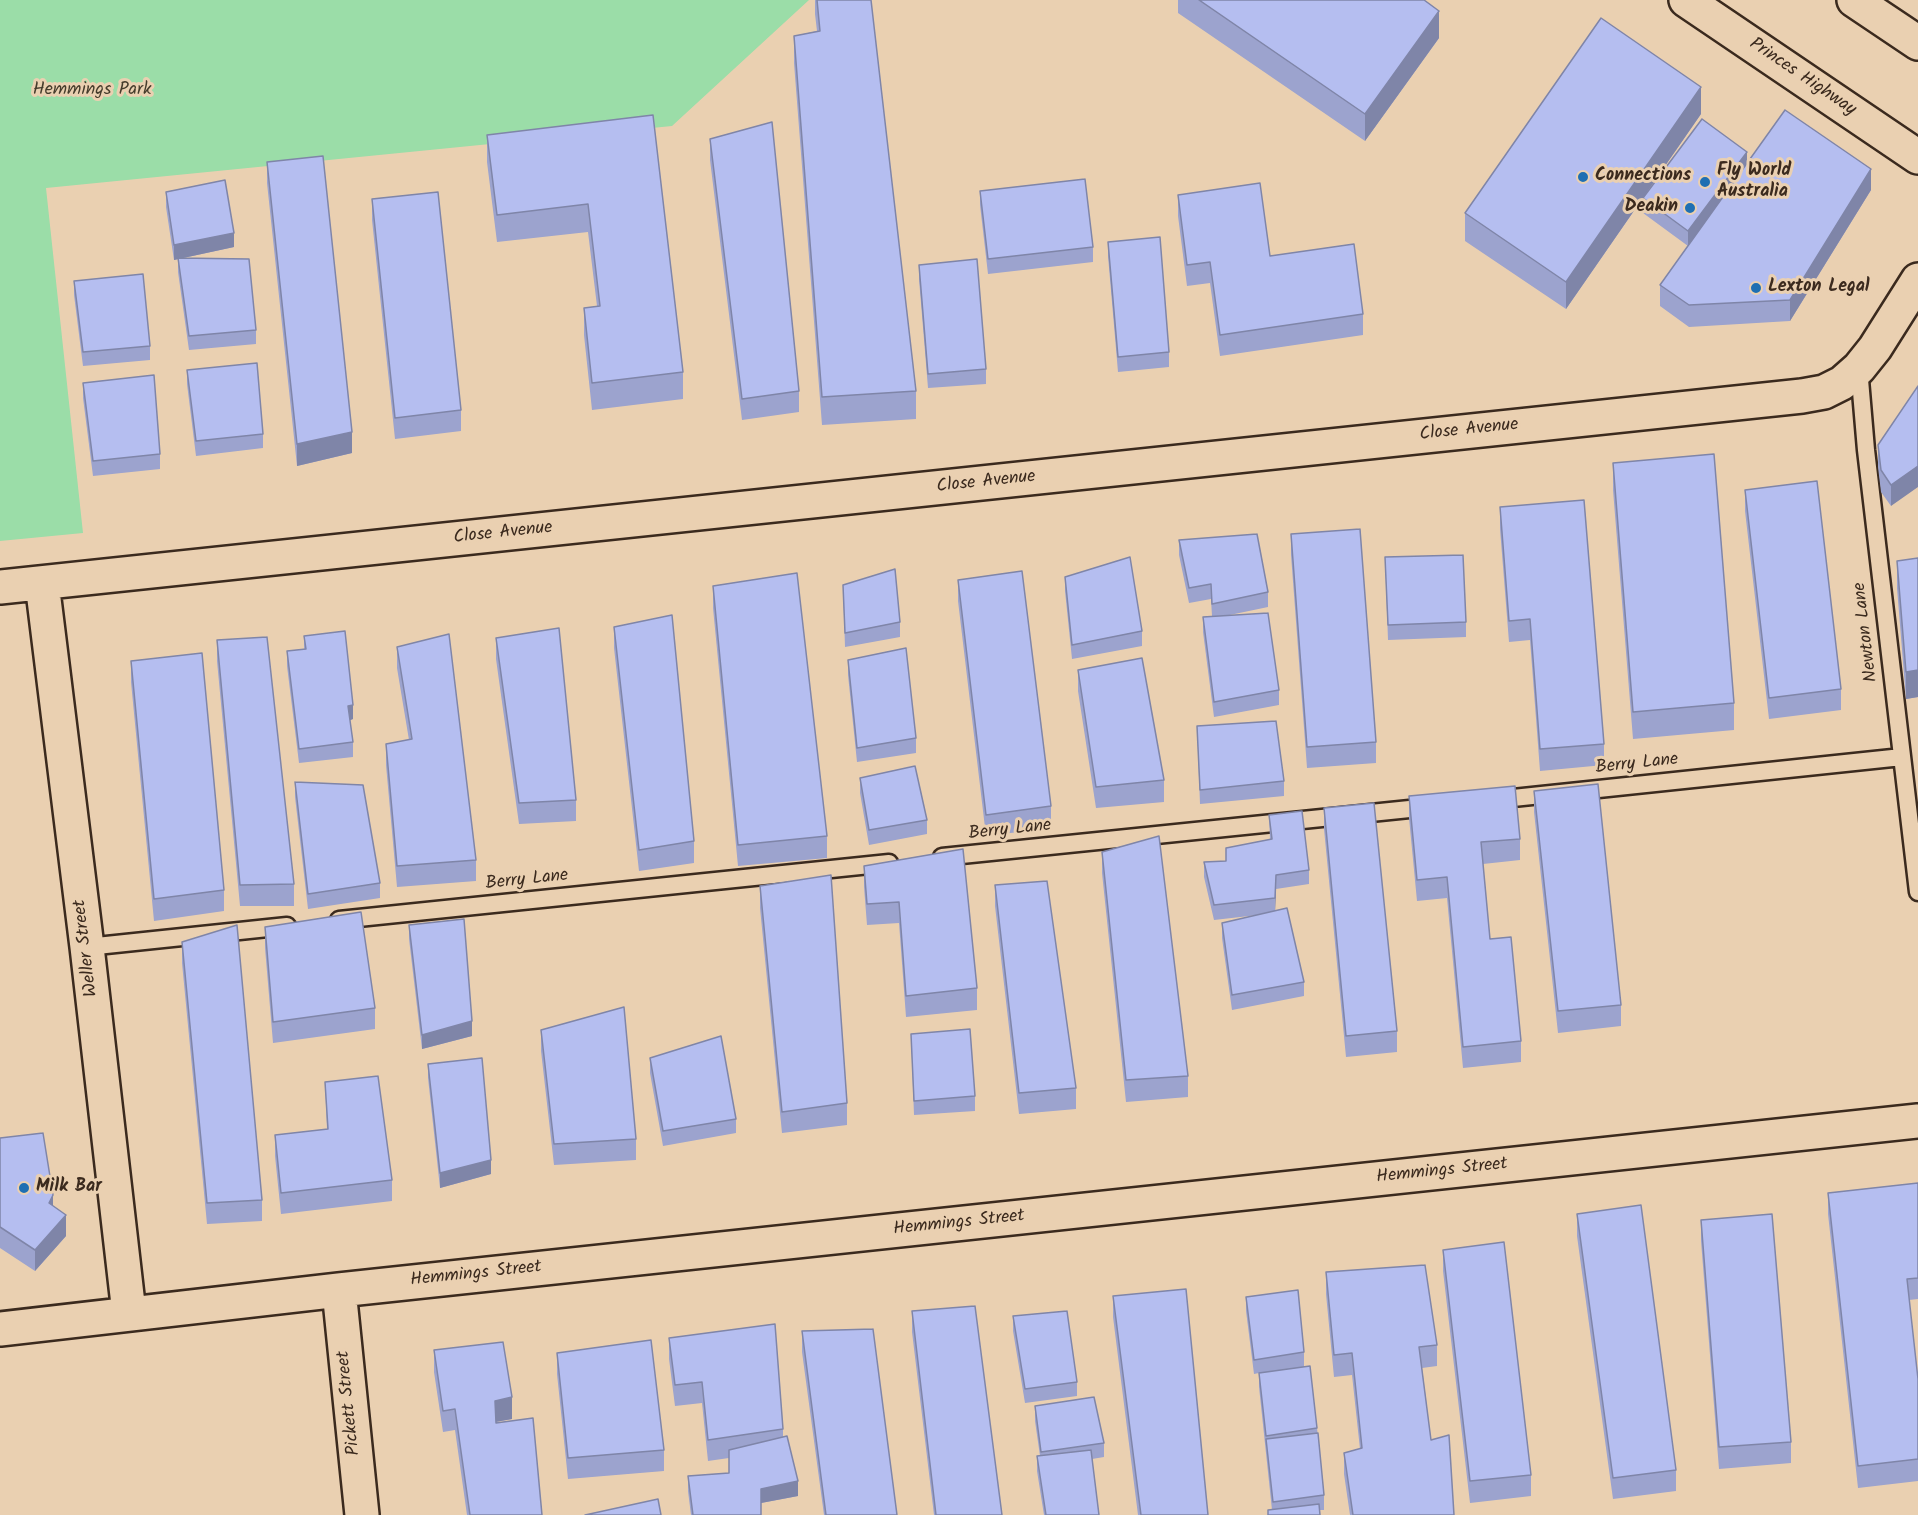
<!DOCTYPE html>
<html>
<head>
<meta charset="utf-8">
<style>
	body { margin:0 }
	canvas { display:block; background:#ead0b1 }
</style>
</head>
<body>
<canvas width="1918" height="1515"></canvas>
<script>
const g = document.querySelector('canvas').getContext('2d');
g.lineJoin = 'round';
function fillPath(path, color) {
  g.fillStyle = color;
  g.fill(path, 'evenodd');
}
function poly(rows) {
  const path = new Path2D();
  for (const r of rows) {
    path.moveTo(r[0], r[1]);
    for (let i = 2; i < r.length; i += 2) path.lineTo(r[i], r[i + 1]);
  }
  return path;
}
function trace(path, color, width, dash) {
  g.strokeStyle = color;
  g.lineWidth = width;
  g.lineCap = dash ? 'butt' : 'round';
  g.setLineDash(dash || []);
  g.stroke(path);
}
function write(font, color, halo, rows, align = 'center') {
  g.font = font + ' Kalam,sans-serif';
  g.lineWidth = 6;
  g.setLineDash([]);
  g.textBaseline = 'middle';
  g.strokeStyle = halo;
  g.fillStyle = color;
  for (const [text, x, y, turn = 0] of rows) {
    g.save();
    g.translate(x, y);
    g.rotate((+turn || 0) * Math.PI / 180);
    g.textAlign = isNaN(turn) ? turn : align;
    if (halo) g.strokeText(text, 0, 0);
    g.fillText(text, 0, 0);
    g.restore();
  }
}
const green = poly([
	[0,0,809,0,672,126,46,188,83,533,0,541]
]);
const lane = poly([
	[1859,368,1866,450,1918,892],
	[1494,800,1902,757],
	[942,857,1429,807],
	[339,920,889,863],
	[87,947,287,926]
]);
const street = poly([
	[1686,0,1918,157],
	[42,583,87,947,129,1313],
	[0,587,1802,396,1824,392,1842,383,1859,368,1875,348,1918,280],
	[339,1290,362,1515],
	[0,1329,339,1290,1918,1121]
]);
const highway = poly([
	[1854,0,1918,43]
]);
const wall = poly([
	[815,0,817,0,916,391,916,419,822,425,794,63,794,36,817,31,815,14],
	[1178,0,1424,0,1439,38,1365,141,1178,13],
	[1701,114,1566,309,1465,241,1465,213],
	[653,115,683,372,683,399,592,410,584,335,584,308,597,306,588,232,497,242,487,162,487,135],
	[710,139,799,391,799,412,742,420,710,160],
	[267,162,352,453,297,466,267,183],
	[1747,164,1871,190,1790,321,1689,327,1660,306,1660,285,1688,246,1643,213,1643,198],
	[980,191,1093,247,1093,262,988,274,980,205],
	[166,192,234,247,183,258,256,330,256,344,189,350,178,272,178,259,174,260,166,207],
	[1178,195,1270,256,1363,314,1363,335,1220,356,1210,283,1187,286,1178,216],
	[372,199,461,410,461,431,395,439,372,220],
	[1108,242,1169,352,1169,367,1118,372,1108,256],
	[919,265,986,369,986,384,928,388,919,279],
	[74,281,150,346,150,360,83,366,74,295],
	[187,370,263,434,263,448,196,456,187,384],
	[83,383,160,454,160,469,93,476,83,398],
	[1918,386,1891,506,1881,492,1878,467,1878,445],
	[1613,463,1734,703,1734,730,1633,739,1613,490],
	[1745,490,1841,689,1841,710,1769,719,1745,511],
	[1500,507,1604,744,1604,765,1540,771,1530,640,1509,642,1500,529],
	[1291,534,1376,742,1376,763,1307,768,1291,555],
	[1179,540,1268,592,1268,607,1225,616,1279,690,1279,705,1214,717,1203,632,1203,617,1212,616,1211,599,1189,603,1179,555],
	[1385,557,1466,622,1466,637,1388,640],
	[1918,558,1918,697,1906,699,1897,588,1897,561],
	[1065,577,1142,631,1142,646,1072,659,1065,591],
	[958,580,1051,806,1051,828,986,836,958,601],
	[843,585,900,622,900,637,845,647],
	[713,586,827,836,827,858,738,866,713,608],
	[614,627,694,841,694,863,639,871,614,648],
	[304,636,353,719,350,720,353,742,353,757,299,763,287,666,287,651,304,649],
	[496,638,576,800,576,821,519,824,496,659],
	[217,640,294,884,294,906,240,906,217,661],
	[397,647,476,860,476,881,397,887,386,765,386,744,409,740,397,668],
	[848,660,916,738,916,753,857,762,848,675],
	[131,661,224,890,224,911,154,921,131,682],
	[1078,670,1164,780,1164,802,1096,808,1078,691],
	[1197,726,1284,781,1284,796,1200,804],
	[860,778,927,820,927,834,869,845,860,793],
	[295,782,380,883,380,898,308,909,295,797],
	[1534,791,1621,1005,1621,1026,1558,1033,1534,812],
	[1409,796,1520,839,1520,860,1483,864,1490,939,1521,1041,1521,1062,1463,1068,1447,898,1417,901,1409,818],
	[1324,808,1397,1031,1397,1052,1346,1057,1324,829],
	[1269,815,1309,870,1309,884,1276,889,1275,911,1304,982,1304,996,1232,1010,1222,938,1222,923,1258,915,1214,920,1204,877,1204,862,1226,861,1270,839],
	[963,849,977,988,977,1010,906,1017,899,923,867,925,864,887,864,866],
	[1102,852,1188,1076,1188,1097,1126,1102,1102,873],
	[995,885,1076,1088,1076,1109,1019,1114,995,906],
	[760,886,847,1103,847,1125,782,1133,760,908],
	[409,925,472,1036,422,1049,409,939],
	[265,927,375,1008,375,1029,273,1043,265,948],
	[182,942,262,1200,262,1221,207,1224,182,963],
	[541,1030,636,1139,636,1160,554,1165,541,1051],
	[911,1034,975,1096,975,1111,914,1115],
	[650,1058,736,1119,736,1133,663,1146,650,1073],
	[428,1064,491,1174,440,1188,428,1078],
	[325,1082,392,1180,392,1201,281,1214,275,1156,275,1135,327,1129],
	[0,1138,53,1206,66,1236,35,1271,0,1248],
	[1918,1183,1918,1299,1909,1300,1918,1379,1918,1481,1858,1488,1828,1214,1828,1193],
	[1577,1214,1676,1470,1676,1491,1613,1499,1577,1236],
	[1701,1220,1791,1442,1791,1463,1719,1469,1701,1241],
	[1443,1250,1531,1475,1531,1496,1470,1503,1443,1271],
	[1326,1272,1437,1345,1437,1366,1422,1368,1431,1440,1454,1515,1350,1515,1344,1474,1344,1453,1360,1449,1352,1375,1334,1377,1326,1294],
	[1113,1296,1208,1515,1138,1515,1113,1317],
	[1246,1297,1304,1352,1304,1367,1282,1370,1317,1428,1324,1495,1324,1510,1320,1510,1320,1515,1268,1515,1268,1510,1272,1510,1259,1387,1259,1373,1254,1374,1246,1311],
	[912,1311,1002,1515,934,1515,912,1332],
	[1013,1316,1077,1382,1077,1396,1025,1403,1013,1331],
	[802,1331,897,1515,824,1515,802,1352],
	[669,1338,783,1429,783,1437,798,1496,761,1503,761,1515,691,1515,688,1491,688,1476,729,1473,729,1458,708,1461,702,1403,675,1406,669,1359],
	[434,1350,512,1419,496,1422,542,1515,467,1515,455,1430,443,1432,434,1372],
	[557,1353,664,1450,664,1471,568,1479,557,1374],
	[1035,1406,1104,1443,1104,1457,1092,1459,1099,1515,1044,1515,1037,1471,1037,1456,1040,1456,1035,1421]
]);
const shadedWall = poly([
	[1439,11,1439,38,1365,141,1365,114],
	[1701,87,1701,114,1566,309,1566,282],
	[1747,152,1747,167,1688,246,1688,231],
	[1871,169,1871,190,1790,321,1790,300],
	[234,233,234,247,174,260,174,245],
	[352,432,352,453,297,466,297,444],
	[1918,466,1918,487,1891,506,1891,485],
	[1918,670,1918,697,1906,699,1906,672],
	[353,705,353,719,348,721,348,706],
	[1276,875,1276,889,1275,913,1275,898],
	[472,1021,472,1036,422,1049,422,1035],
	[491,1160,491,1174,440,1188,440,1173],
	[53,1195,53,1217,49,1203],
	[66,1215,66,1236,35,1271,35,1250],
	[512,1397,512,1419,495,1422,495,1401],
	[798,1481,798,1496,761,1503,761,1489]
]);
const building = poly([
	[817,0,871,0,916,391,822,397,794,36,820,31,817,0],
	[1199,0,1424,0,1439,11,1365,114,1199,0],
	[1601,18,1701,87,1566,282,1465,213,1601,18],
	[1785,110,1871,169,1790,300,1689,305,1660,285,1785,110],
	[653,115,683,372,592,383,584,308,600,306,588,204,497,215,487,135,653,115],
	[1702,119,1747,152,1688,231,1643,198,1702,119],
	[772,122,799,391,742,399,710,139,772,122],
	[323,156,352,432,297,444,267,162,323,156],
	[1085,179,1093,247,988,259,980,191,1085,179],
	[225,180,234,233,174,245,166,192,225,180],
	[1260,183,1270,256,1354,244,1363,314,1220,335,1210,262,1187,265,1178,195,1260,183],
	[438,192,461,410,395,418,372,199,438,192],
	[1160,237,1169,352,1118,357,1108,242,1160,237],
	[178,258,249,259,256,330,189,336,178,258],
	[977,259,986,369,928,374,919,265,977,259],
	[143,274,150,346,83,352,74,281,143,274],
	[257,363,263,434,196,441,187,370,257,363],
	[154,375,160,454,93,461,83,383,154,375],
	[1918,386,1918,466,1891,485,1881,470,1878,445,1918,386],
	[1714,454,1734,703,1633,712,1613,463,1714,454],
	[1817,481,1841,689,1769,698,1745,490,1817,481],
	[1584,500,1604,744,1540,749,1530,619,1509,621,1500,507,1584,500],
	[1360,529,1376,742,1307,747,1291,534,1360,529],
	[1257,534,1268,592,1212,604,1211,584,1189,588,1179,540,1257,534],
	[1463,555,1466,622,1388,625,1385,557,1463,555],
	[1130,557,1142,631,1072,645,1065,577,1130,557],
	[1918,558,1918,670,1906,672,1897,561,1918,558],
	[895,569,900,622,845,633,843,585,895,569],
	[1022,571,1051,806,986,815,958,580,1022,571],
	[797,573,827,836,738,845,713,586,797,573],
	[1268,613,1279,690,1214,702,1203,617,1268,613],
	[672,615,694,841,639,850,614,627,672,615],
	[559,628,576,800,519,803,496,638,559,628],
	[345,631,353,705,348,706,353,742,299,749,287,651,306,649,304,636,345,631],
	[449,634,476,860,397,866,386,744,412,739,397,647,449,634],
	[267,637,294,884,240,885,217,640,267,637],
	[906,648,916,738,857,748,848,660,906,648],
	[202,653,224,890,154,899,131,661,202,653],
	[1142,658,1164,780,1096,787,1078,670,1142,658],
	[1276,721,1284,781,1200,790,1197,726,1276,721],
	[915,766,927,820,869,830,860,778,915,766],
	[295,782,363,785,380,883,308,894,295,782],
	[1598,784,1621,1005,1558,1011,1534,791,1598,784],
	[1515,786,1520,839,1481,842,1490,939,1511,937,1521,1041,1463,1047,1447,877,1417,880,1409,796,1515,786],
	[1374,803,1397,1031,1346,1036,1324,808,1374,803],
	[1302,811,1309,870,1276,875,1275,898,1214,905,1204,862,1226,861,1226,848,1272,839,1269,815,1302,811],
	[1159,836,1188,1076,1126,1080,1102,852,1159,836],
	[963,849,977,988,906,996,899,902,867,904,864,866,963,849],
	[831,875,847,1103,782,1112,760,886,831,875],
	[1047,881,1076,1088,1019,1093,995,885,1047,881],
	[1287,908,1304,982,1232,995,1222,923,1287,908],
	[361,912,375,1008,273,1022,265,927,361,912],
	[464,919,472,1021,422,1035,409,925,464,919],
	[237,925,262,1200,207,1203,182,942,237,925],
	[624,1007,636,1139,554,1144,541,1030,624,1007],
	[970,1029,975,1096,914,1101,911,1034,970,1029],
	[721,1036,736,1119,663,1131,650,1058,721,1036],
	[482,1058,491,1160,440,1173,428,1064,482,1058],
	[378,1076,392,1180,281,1193,275,1135,328,1129,325,1082,378,1076],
	[43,1133,53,1195,49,1203,66,1215,35,1250,0,1227,0,1138,43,1133],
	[1918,1183,1918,1278,1907,1279,1918,1379,1918,1459,1858,1466,1828,1193,1918,1183],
	[1641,1205,1676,1470,1613,1478,1577,1214,1641,1205],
	[1772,1214,1791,1442,1719,1447,1701,1220,1772,1214],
	[1504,1242,1531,1475,1470,1481,1443,1250,1504,1242],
	[1425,1265,1437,1345,1419,1347,1431,1440,1449,1435,1454,1515,1353,1515,1344,1453,1362,1448,1352,1353,1334,1355,1326,1272,1425,1265],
	[1186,1289,1208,1515,1141,1515,1113,1296,1186,1289],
	[1298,1290,1304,1352,1254,1360,1246,1297,1298,1290],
	[975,1306,1002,1515,936,1515,912,1311,975,1306],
	[1067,1311,1077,1382,1025,1389,1013,1316,1067,1311],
	[775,1324,783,1429,708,1440,702,1382,675,1385,669,1338,775,1324],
	[873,1329,897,1515,826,1515,802,1331,873,1329],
	[651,1340,664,1450,568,1458,557,1353,651,1340],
	[503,1342,512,1397,495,1401,496,1423,533,1418,542,1515,470,1515,455,1409,443,1411,434,1350,503,1342],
	[1310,1366,1317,1428,1266,1436,1259,1373,1310,1366],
	[1094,1397,1104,1443,1041,1452,1035,1406,1094,1397],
	[1318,1433,1324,1495,1273,1502,1266,1439,1318,1433],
	[787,1436,798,1481,761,1489,761,1515,693,1515,688,1476,729,1473,729,1450,787,1436],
	[1091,1450,1099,1515,1046,1515,1037,1456,1091,1450],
	[658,1499,661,1515,585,1515,658,1499],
	[1319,1504,1320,1515,1268,1515,1268,1510,1319,1504]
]);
const markers = [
	[1583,177,6,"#1f6fb2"],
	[1705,182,6,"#1f6fb2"],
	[1690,208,6,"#1f6fb2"],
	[1756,288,6,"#1f6fb2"],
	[24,1188,6,"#1f6fb2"]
];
const streetNames = [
	["Princes Highway",1802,78,34],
	["Close Avenue",1469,431,-6],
	["Close Avenue",986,483,-6],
	["Close Avenue",503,534,-6],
	["Newton Lane",1867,632,-97],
	["Berry Lane",1637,765,-6],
	["Berry Lane",1010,831,-6],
	["Berry Lane",527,881,-6],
	["Weller Street",87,948,-97],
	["Hemmings Street",1442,1172,-6],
	["Hemmings Street",959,1224,-6],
	["Hemmings Street",476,1275,-6],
	["Pickett Street",350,1403,-96]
];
const parkNames = [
	["Hemmings Park",92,91]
];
const poiNames = [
	["Fly World",1717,172],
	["Australia",1717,193],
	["Connections",1595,177],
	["Deakin",1678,208,"right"],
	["Lexton Legal",1768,288],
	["Milk Bar",36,1188]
];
fillPath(green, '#9bdda8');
trace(lane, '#3b2a1e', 21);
trace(street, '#3b2a1e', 38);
trace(highway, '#3b2a1e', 38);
trace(lane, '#ead0b1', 16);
trace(street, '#ead0b1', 33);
trace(highway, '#ead0b1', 33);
fillPath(wall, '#9ca3ce');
fillPath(shadedWall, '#7f85a8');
fillPath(building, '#b5bef0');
trace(building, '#7f85a8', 1.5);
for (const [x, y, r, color] of markers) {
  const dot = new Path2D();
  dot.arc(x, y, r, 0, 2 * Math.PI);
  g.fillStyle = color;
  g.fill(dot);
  trace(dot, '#ead0b1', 2);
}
write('18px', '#3b2a1e', '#ead0b1', streetNames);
write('18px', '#453c2c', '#ead0b1', parkNames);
write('bold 18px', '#3b2a1e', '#ead0b1', poiNames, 'left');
</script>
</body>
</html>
